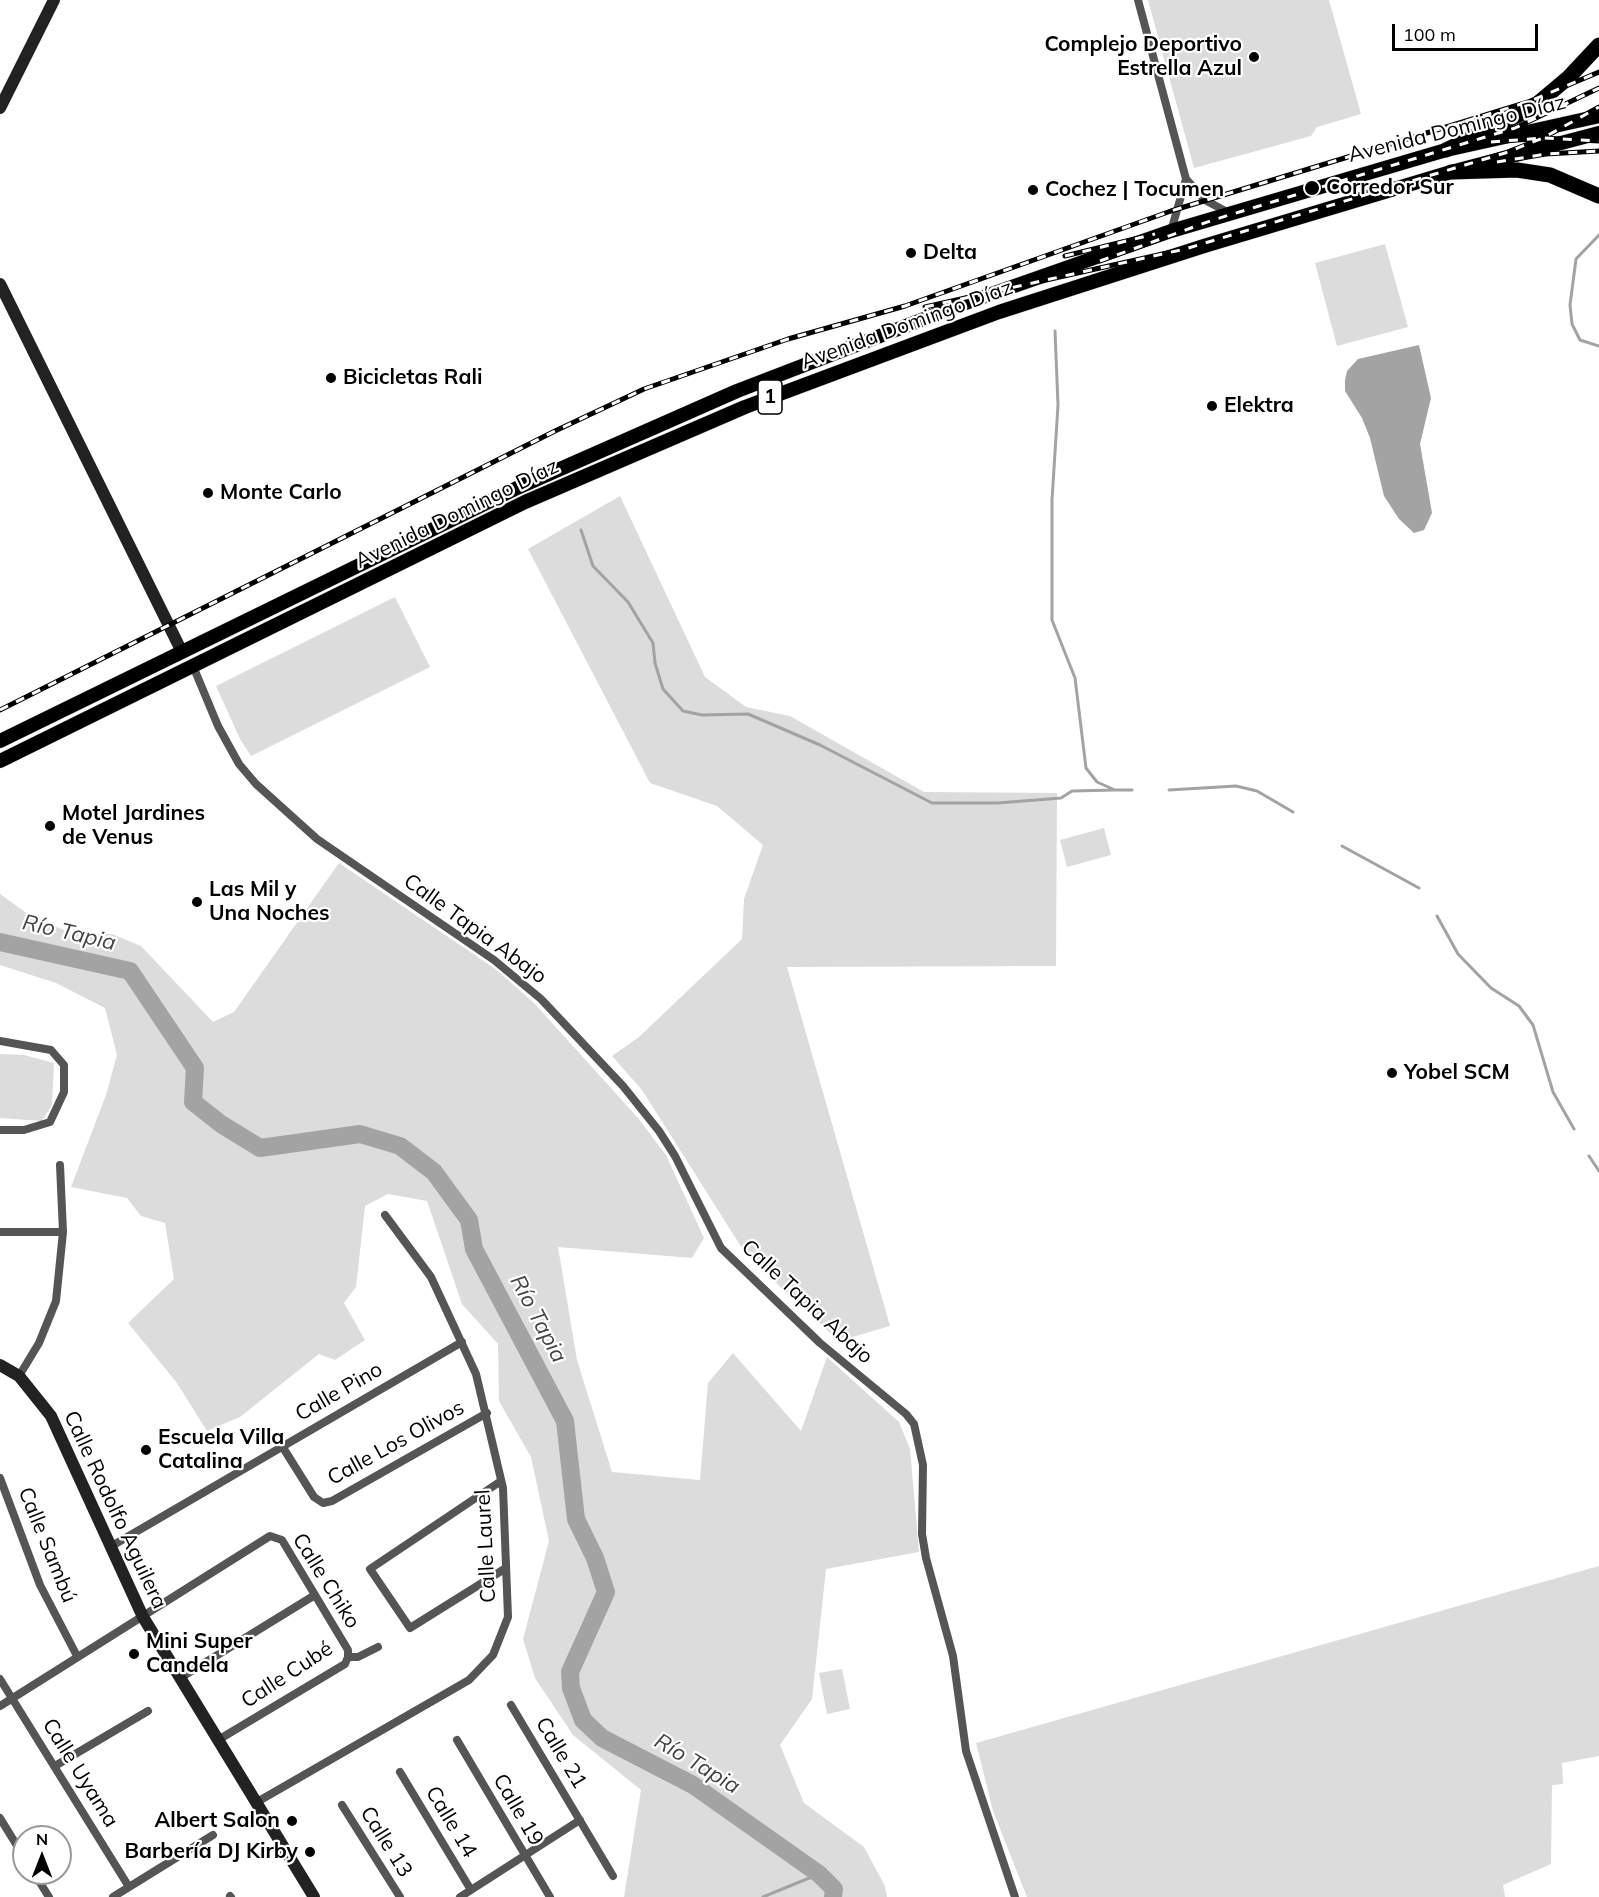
<!DOCTYPE html>
<html>
<head>
<meta charset="utf-8">
<style>
	body { margin:0 }
	#map { position:relative; width:1599px; height:1897px; overflow:hidden; background:#fff; font-family:Mulish,sans-serif }
	canvas { display:block }
	.north { position:absolute; left:12px; top:1825px; width:60px; height:60px; box-sizing:border-box; background:#fff; border:2px solid #999; border-radius:50%; rotate:0deg; font-size:16px; font-weight:700; line-height:24px; text-align:center; color:#000 }
	.north::after { content:''; display:block; margin:auto; width:21px; height:27px; background:#000; clip-path:polygon(50% 0,100% 100%,50% 72%,0 100%) }
	.scale { position:absolute; left:1392px; top:24px; width:146px; height:27px; box-sizing:border-box; border:3px solid #000; border-top:0; padding-left:8px; font-size:18px; line-height:21px; white-space:nowrap; color:#000; -webkit-text-stroke:4px #fff; paint-order:stroke }
</style>
</head>
<body>
<div id="map">
<canvas width="1599" height="1897"></canvas>
<div class="north">N</div>
<div class="scale">100 m</div>
</div>
<script>
const g = document.querySelector('canvas').getContext('2d');
g.lineJoin = 'round';
function fillPath(path, color) {
  g.fillStyle = color;
  g.fill(path, 'evenodd');
}
function poly(rows) {
  const path = new Path2D();
  for (const r of rows) {
    path.moveTo(r[0], r[1]);
    for (let i = 2; i < r.length; i += 2) path.lineTo(r[i], r[i + 1]);
  }
  return path;
}
function trace(path, color, width, dash) {
  g.strokeStyle = color;
  g.lineWidth = width;
  g.lineCap = dash ? 'butt' : 'round';
  g.setLineDash(dash || []);
  g.stroke(path);
}
function write(font, color, halo, rows, align = 'center') {
  g.font = font + ' Mulish,sans-serif';
  g.lineWidth = 4.5;
  g.setLineDash([]);
  g.textBaseline = 'middle';
  g.strokeStyle = halo;
  g.fillStyle = color;
  for (const [text, x, y, turn = 0] of rows) {
    g.save();
    g.translate(x, y);
    g.rotate((+turn || 0) * Math.PI / 180);
    g.textAlign = isNaN(turn) ? turn : align;
    if (halo) g.strokeText(text, 0, 0);
    g.fillText(text, 0, 0);
    g.restore();
  }
}
const green = poly([
	[1148,0,1329,0,1361,114,1317,127,1311,136,1194,168],
	[1385,244,1408,327,1337,346,1315,263],
	[620,496,705,677,746,707,790,716,924,792,1057,793,1056,966,787,967,890,1326,839,1341,747,1256,642,1090,612,1056,639,1037,742,939,744,899,763,845,717,806,650,783,528,549],
	[395,597,430,667,251,756,240,739,216,686],
	[1104,828,1111,855,1067,867,1060,840],
	[339,863,494,968,534,1003,638,1118,666,1155,704,1238,692,1258,558,1247,577,1360,612,1472,700,1480,708,1383,733,1353,801,1431,827,1357,899,1422,910,1449,919,1552,826,1569,812,1699,780,1745,804,1803,864,1847,885,1886,887,1897,624,1897,641,1790,573,1735,535,1678,523,1639,549,1541,531,1457,499,1401,498,1344,462,1304,427,1201,388,1194,365,1206,356,1287,344,1303,365,1340,335,1360,319,1354,240,1417,207,1431,177,1383,128,1323,174,1279,165,1223,141,1216,127,1198,71,1187,106,1095,117,1055,105,1008,56,983,0,965,0,894,32,917,74,934,112,934,141,946,213,1022,234,1012],
	[0,1054,24,1055,54,1063,52,1105,42,1121,0,1118],
	[1599,1566,1599,1756,1562,1763,1563,1784,1552,1785,1551,1864,1503,1885,1505,1897,1027,1897,993,1811,976,1743],
	[842,1669,850,1709,827,1714,819,1673]
]);
const water = poly([
	[1419,345,1431,398,1420,444,1432,513,1424,530,1414,533,1399,519,1384,496,1370,438,1362,418,1345,391,1345,380,1347,371,1358,359]
]);
const stream = poly([
	[1599,235,1576,259,1570,305,1572,324,1580,340,1599,346],
	[1055,331,1058,405,1052,500,1052,620,1075,678,1086,768,1097,782,1115,790,1132,790],
	[581,530,593,566,628,602,653,643,655,663,663,689,683,711,702,715,748,714,820,745,932,803,998,803,1061,798,1072,791,1115,790],
	[1169,790,1236,786,1257,791,1293,812],
	[1342,846,1419,888],
	[1437,916,1458,954,1491,988,1519,1006,1533,1025,1553,1092,1574,1129],
	[1589,1156,1599,1171],
	[763,1897,819,1874]
]);
const river = poly([
	[0,942,130,971,195,1068,193,1102,221,1124,260,1148,360,1134,400,1146,434,1172,469,1220,474,1249,565,1421,576,1519,595,1558,606,1592,570,1672,571,1688,583,1720,602,1738,693,1785,819,1874,834,1889,833,1897]
]);
const street = poly([
	[1138,0,1186,179,1205,200,1229,213],
	[1171,231,1186,179],
	[193,666,218,726,239,764,256,784,317,839,494,960,541,999,623,1086,659,1131,675,1156,721,1248,820,1343,906,1414,914,1424,923,1465,922,1534,926,1558,953,1656,966,1751,1015,1897],
	[0,1041,51,1050,64,1065,64,1092,50,1122,24,1130,0,1130],
	[0,1232,63,1232],
	[19,1376,39,1343,56,1301,63,1232,60,1165],
	[282,1446,314,1497,323,1503,332,1501,487,1413],
	[0,1478,40,1585,77,1656],
	[501,1481,370,1569,410,1628,506,1568],
	[110,1547,462,1342],
	[348,1657,358,1657,378,1647],
	[180,1678,315,1595],
	[0,1679,129,1887],
	[511,1705,613,1876],
	[0,1706,270,1536,282,1540,348,1650,348,1657],
	[218,1740,345,1664,348,1657],
	[457,1740,550,1897],
	[55,1766,148,1711],
	[400,1772,471,1890],
	[257,1802,469,1680,493,1655,508,1617,503,1488,476,1374,431,1277,385,1215],
	[342,1805,400,1897],
	[0,1818,24,1857],
	[34,1873,49,1897],
	[230,1896,231,1897],
	[113,1897,213,1835],
	[460,1897,580,1820]
]);
const secondary = poly([
	[0,108,54,0],
	[0,284,182,652],
	[0,1365,19,1376,51,1416,143,1617,314,1897]
]);
const primary = poly([
	[0,741,517,488,737,391,963,304,1171,231,1446,150,1599,116],
	[0,761,525,502,745,407,999,312,1204,246,1451,172,1599,133]
]);
const highway = poly([
	[1446,150,1531,109,1569,77,1599,45],
	[1451,172,1517,170,1550,175,1599,196]
]);
const rail = poly([
	[1491,142,1543,138,1599,141],
	[1497,162,1546,154,1599,151],
	[1065,256,1155,234],
	[1100,261,1213,220,1515,128,1599,88],
	[925,307,1185,249,1505,153,1543,138,1599,107],
	[0,710,555,431,644,389,788,339,905,306,1171,211,1528,102,1599,72]
]);
const markers = [
	[1254,57,6,"#000"],
	[1312,188,8,"#000"],
	[1033,190,6,"#000"],
	[911,253,6,"#000"],
	[331,378,6,"#000"],
	[1212,406,6,"#000"],
	[208,493,6,"#000"],
	[50,826,6,"#000"],
	[197,902,6,"#000"],
	[1392,1073,6,"#000"],
	[146,1450,6,"#000"],
	[134,1654,6,"#000"],
	[292,1821,6,"#000"],
	[310,1852,6,"#000"]
];
const shields = [
	[770,397,24]
];
const shieldNames = [
	["1",770,397]
];
const poiNames = [
	["Complejo Deportivo",1242,45,"right"],
	["Estrella Azul",1242,69,"right"],
	["Corredor Sur",1326,188],
	["Cochez | Tocumen",1045,190],
	["Delta",923,253],
	["Bicicletas Rali",343,378],
	["Elektra",1224,406],
	["Monte Carlo",220,493],
	["Motel Jardines",62,814],
	["de Venus",62,838],
	["Las Mil y",209,890],
	["Una Noches",209,914],
	["Yobel SCM",1404,1073],
	["Escuela Villa",158,1438],
	["Catalina",158,1462],
	["Mini Super",146,1642],
	["Candela",146,1666],
	["Albert Salon",280,1821,"right"],
	["Barbería DJ Kirby",298,1852,"right"]
];
const streetNames = [
	["Avenida Domingo Díaz",1457,129,-14],
	["Avenida Domingo Díaz",907,325,-20],
	["Avenida Domingo Díaz",457,514,-26],
	["Calle Tapia Abajo",475,929,36],
	["Calle Tapia Abajo",807,1302,43],
	["Calle Pino",339,1392,-30],
	["Calle Los Olivos",396,1443,-29],
	["Calle Rodolfo Aguilera",115,1510,65],
	["Calle Sambú",47,1545,68],
	["Calle Laurel",486,1546,-93],
	["Calle Chiko",326,1581,58],
	["Calle Cubé",287,1675,-33],
	["Calle 21",561,1753,59],
	["Calle Uyama",80,1773,58],
	["Calle 19",518,1810,60],
	["Calle 14",451,1822,59],
	["Calle 13",386,1842,58]
];
const waterNames = [
	["Río Tapia",69,933,13],
	["Río Tapia",538,1319,62],
	["Río Tapia",697,1764,31]
];
fillPath(green, '#dcdcdc');
fillPath(water, '#a3a3a3');
trace(stream, '#a3a3a3', 3);
trace(river, '#a3a3a3', 18);
trace(primary, '#dbdbdb', 15);
trace(highway, '#dbdbdb', 16);
trace(street, '#555', 8);
trace(secondary, '#222', 12);
trace(primary, '#000', 14);
trace(highway, '#000', 15);
trace(rail, '#000', 5);
trace(rail, '#fff', 3, [9]);
for (const [x, y, r, color] of markers) {
  const dot = new Path2D();
  dot.arc(x, y, r, 0, 2 * Math.PI);
  g.fillStyle = color;
  g.fill(dot);
  trace(dot, '#fff', 2);
}
for (const [x, y, w] of shields) {
  const box = new Path2D();
  box.roundRect(x - w / 2, y - 17, w, 34, 4.5);
  g.fillStyle = '#fff';
  g.fill(box);
  trace(box, '#000', 1.5);
}
write('bold 20px', '#000', null, shieldNames);
write('bold 21px', '#000', '#fff', poiNames, 'left');
write('21px', '#000', '#fff', streetNames);
write('italic 22px', '#444', '#fff', waterNames);
</script>
</body>
</html>
